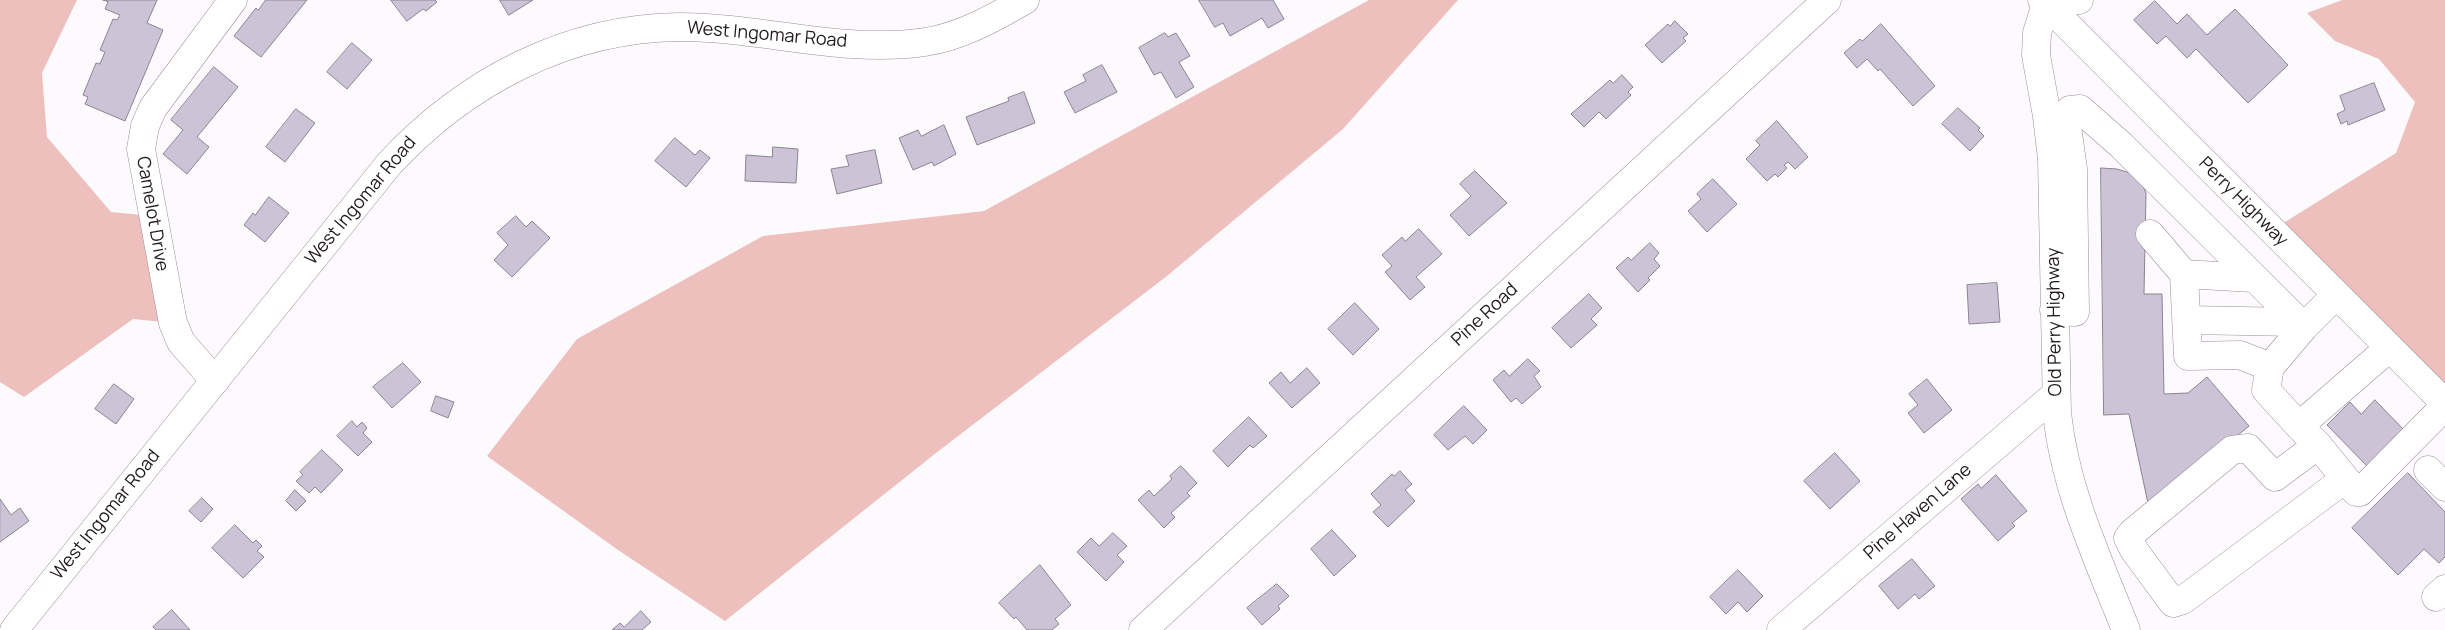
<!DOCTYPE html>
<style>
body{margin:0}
canvas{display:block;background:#fdfafd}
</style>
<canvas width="2445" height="630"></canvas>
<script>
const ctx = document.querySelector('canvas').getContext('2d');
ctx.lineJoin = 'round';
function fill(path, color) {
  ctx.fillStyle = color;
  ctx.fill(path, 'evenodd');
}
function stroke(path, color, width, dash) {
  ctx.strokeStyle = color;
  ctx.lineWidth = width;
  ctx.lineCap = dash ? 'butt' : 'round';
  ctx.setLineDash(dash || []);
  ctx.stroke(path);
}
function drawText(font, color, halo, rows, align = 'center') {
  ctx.font = font + ' Manrope,sans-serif';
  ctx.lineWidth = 4;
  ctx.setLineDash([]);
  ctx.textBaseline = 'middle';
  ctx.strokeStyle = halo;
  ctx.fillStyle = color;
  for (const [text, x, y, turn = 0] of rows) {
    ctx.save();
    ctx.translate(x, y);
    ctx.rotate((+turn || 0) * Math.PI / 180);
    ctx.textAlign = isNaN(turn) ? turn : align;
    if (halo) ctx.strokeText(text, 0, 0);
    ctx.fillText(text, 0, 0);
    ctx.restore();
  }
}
fill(new Path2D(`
 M0,0H77L42,73L47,137L111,212L152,216L173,323L133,319L24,397L0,382Z
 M1369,0H1458L1343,129L1167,276L936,453L725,621L618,550L487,456L577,339L763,236L984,211Z
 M2342,0H2445V403L2272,230L2396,153L2415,102L2379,59L2335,41L2307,13Z`), '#eec0bd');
const building = new Path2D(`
 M103,0H157L147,23L163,30L125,121L85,104L88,97L83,95L96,63L100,64L105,52L100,50L113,19L117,20L120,15L105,9L108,2Z
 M266,0H307L261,57L234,36L256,8L258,10Z
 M391,0H435L437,2L426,11L423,9L407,21Z
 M500,0H533L509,15Z
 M1199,0H1273L1284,19L1268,28L1262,18L1230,36L1223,23L1215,27Z
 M2155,1L2177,24L2187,14L2207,35L2235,9L2288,65L2248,103L2196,49L2187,58L2166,36L2157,44L2134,20Z
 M1675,21L1688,34L1683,38L1686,41L1662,63L1645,45L1668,24L1670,26Z
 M1881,24L1935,86L1913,106L1880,69L1878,71L1867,59L1857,68L1844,53L1860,39L1862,41Z
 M1165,33L1168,37L1176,33L1190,56L1179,62L1194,87L1176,98L1161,72L1154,75L1139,48Z
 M352,43L372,60L347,89L327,72Z
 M1102,65L1117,92L1075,113L1064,92L1086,81L1083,75Z
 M214,67L238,87L197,137L209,147L187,174L163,154L183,130L171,120Z
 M1622,75L1633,87L1628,92L1631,95L1606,119L1599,112L1584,127L1571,114L1610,80L1613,83Z
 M2374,83L2385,110L2348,125L2347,121L2341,124L2337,114L2345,110L2340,96Z
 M1024,92L1035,123L977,145L966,117L1009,101L1008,98Z
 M1958,108L1980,128L1978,130L1984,136L1970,151L1942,124Z
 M296,109L315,123L285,162L266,147Z
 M1777,121L1808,157L1795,169L1788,162L1784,165L1787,168L1778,177L1775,174L1767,181L1746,159L1760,145L1756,141Z
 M944,125L956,154L934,166L932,162L913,170L899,138L918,130L921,136Z
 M675,138L695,155L700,150L710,158L686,187L655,161Z
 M773,147L798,149L796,183L745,181L746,155L772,157Z
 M875,150L882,183L837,194L831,169L849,166L846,156Z
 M2101,168L2117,169L2130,173L2143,186L2146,193L2144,294H2162L2164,394L2188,393L2207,377L2249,426L2149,508L2129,414L2104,415Z
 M1475,171L1507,203L1469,236L1450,215L1471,196L1460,184Z
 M1713,179L1737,204L1707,232L1688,211L1701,199L1697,194Z
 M269,197L289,213L265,242L244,225L253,213L255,215Z
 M516,216L526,227L532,221L550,238L512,277L494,260L508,245L497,233Z
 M1419,229L1442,254L1416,277L1425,287L1410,300L1385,272L1392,266L1382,255L1402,237L1405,241Z
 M1650,243L1659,253L1654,259L1660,266L1648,278L1650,280L1638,292L1616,268L1628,257L1631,260Z
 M1997,283L2000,322L1969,324L1967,285Z
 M1589,294L1602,308L1591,319L1597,325L1571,348L1552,328Z
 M1355,303L1379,329L1353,355L1328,329Z
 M1528,359L1540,371L1534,376L1541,387L1522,404L1516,398L1511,402L1493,380L1504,370L1509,376Z
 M403,363L421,382L392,408L373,387Z
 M1307,368L1320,383L1292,408L1269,383L1281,372L1290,383Z
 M1927,379L1952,410L1924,433L1908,413L1918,405L1909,394Z
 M114,384L134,399L116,424L95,409Z
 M436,396L454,402L448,418L431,411Z
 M2375,400L2404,430L2367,466L2327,425L2350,402L2361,414Z
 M1464,406L1487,430L1473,444L1465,436L1448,450L1434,435Z
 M1249,417L1267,436L1253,448L1250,445L1228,467L1213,451Z
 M352,421L357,427L362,422L367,428L363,433L372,442L358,456L337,436Z
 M322,450L343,470L321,493L315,487L309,493L296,481L303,475L300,472Z
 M1835,453L1860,481L1830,509L1804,481Z
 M1181,466L1197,483L1187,493L1190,496L1171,513L1175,517L1164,528L1138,500L1149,490L1154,496L1172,479L1170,476Z
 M1400,471L1412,484L1405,490L1415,501L1388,527L1373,512L1381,505L1371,494L1392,474L1394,476Z
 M2408,473L2445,512V557L2439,563L2424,549L2398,575L2352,528Z
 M1996,475L2027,511L2012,523L2015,526L1998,541L1961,499L1978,484L1981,488Z
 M295,490L306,501L296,511L286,501Z
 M202,498L213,509L201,522L189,511Z
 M0,499L11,515L20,508L29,521L0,542Z
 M235,525L253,543L256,540L262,546L257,551L264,557L243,578L212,548Z
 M1332,530L1356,556L1334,576L1311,549Z
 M1113,533L1127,546L1117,555L1124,562L1106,581L1077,552L1091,538L1099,546Z
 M1912,559L1935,586L1919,599L1915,594L1898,609L1879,586Z
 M1040,565L1071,605L1055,619L1059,624L1052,630H1027L1016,617L1014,619L999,603Z
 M1738,570L1763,596L1747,612L1738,602L1726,614L1710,597Z
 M1277,584L1289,596L1278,606L1280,609L1262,625L1247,608Z
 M172,610L190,630H156L153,627Z
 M641,611L651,622L642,630H612L620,623L624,627Z`);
fill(building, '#ccc4d6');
stroke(building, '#8b8394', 1);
const minor = new Path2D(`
 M2079,0L2046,4L2037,33L2036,55L2047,116L2052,159L2057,413C2065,490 2098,559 2126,630
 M2150,234L2184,274L2188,356L2240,355L2270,367
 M2184,274L2253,278
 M2054,310L2075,312L2073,169L2066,119L2070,110L2080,109L2121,145L2304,327
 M2187,320L2296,322
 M2389,348L2299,426L2318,445L2356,492H2360L2445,406
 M215,381L181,342L173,323L141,149L145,126L153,108L233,0
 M2299,426L2266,390L2270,367L2304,327L2336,295
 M2318,445L2275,477L2248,448L2232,450L2132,533L2128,538L2134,550L2173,603L2183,600L2345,479
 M2428,470L2445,487
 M2436,597L2445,589
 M1143,630L1827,0
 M1781,630L2055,395`);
const major = new Path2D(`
 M2042,0L2445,403
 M14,630L389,164C465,82 567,28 680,27C762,27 843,54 925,42C960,37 994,18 1025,0`);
stroke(minor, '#9c8c99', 29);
stroke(major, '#9c8c99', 29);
stroke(minor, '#fff', 28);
stroke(major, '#fff', 28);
drawText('18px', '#211b20', '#fff', [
 ["West Ingomar Road",767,35,5],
 ["West Ingomar Road",361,201,-50],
 ["Perry Highway",2243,202,45],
 ["Camelot Drive",152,214,80],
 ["Pine Road",1485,315,-43],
 ["Old Perry Highway",2055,322,-91],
 ["Pine Haven Lane",1918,512,-41],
 ["West Ingomar Road",106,515,-51]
]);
</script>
